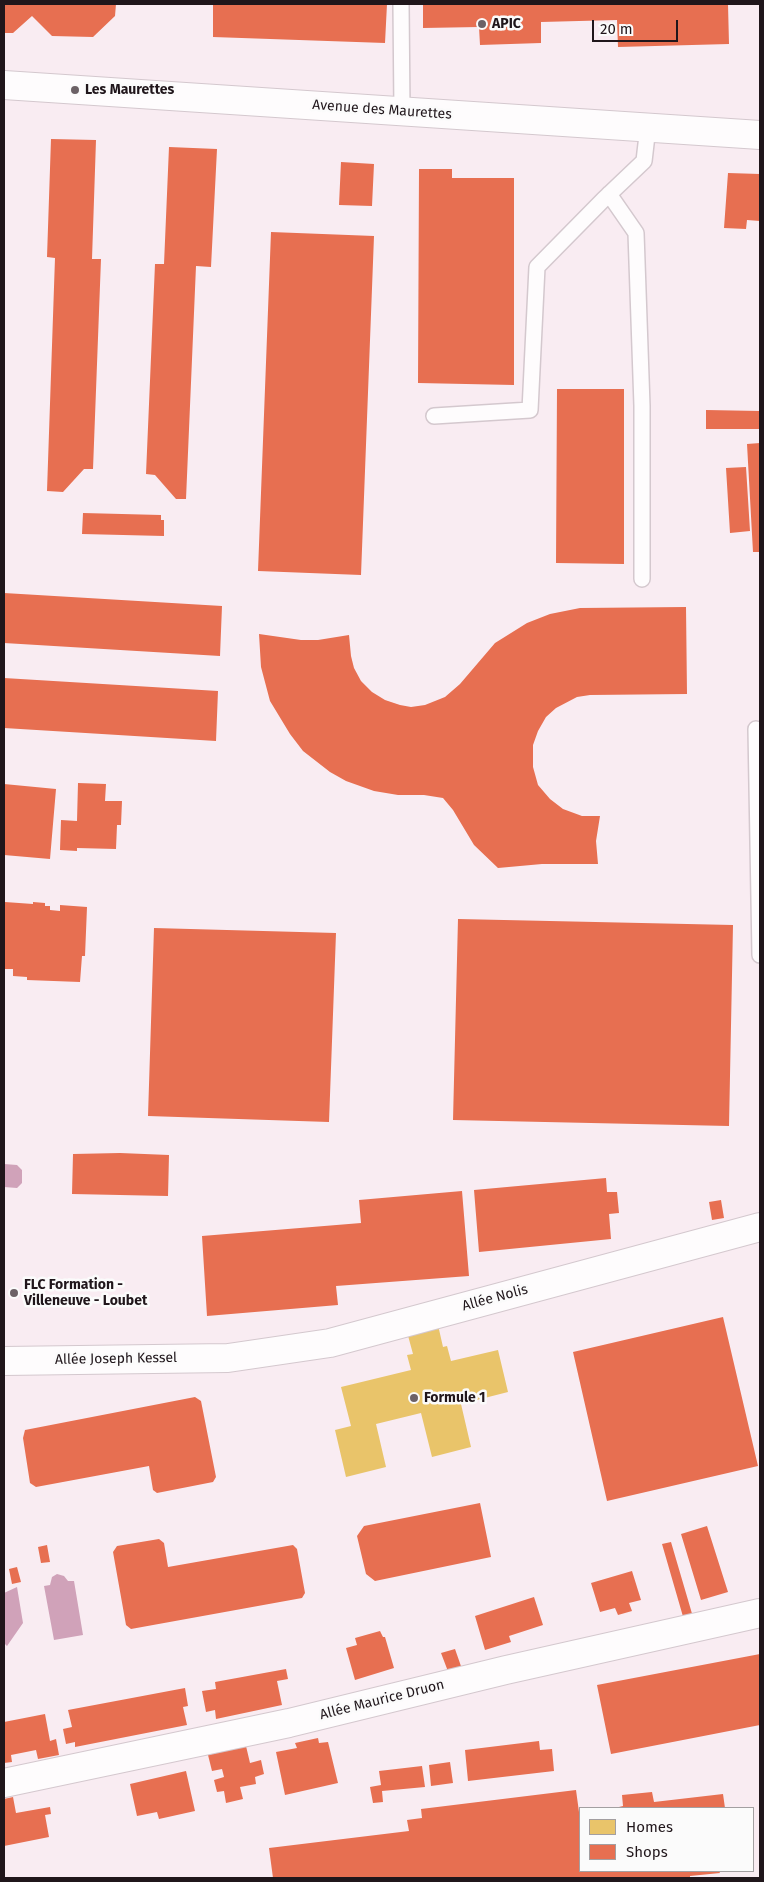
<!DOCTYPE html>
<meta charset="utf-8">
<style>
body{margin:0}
#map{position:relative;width:764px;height:1882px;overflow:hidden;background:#f9ecf2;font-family:"Fira Sans",sans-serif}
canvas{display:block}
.frame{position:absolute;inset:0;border:5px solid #20161b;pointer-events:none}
.legend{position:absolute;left:579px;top:1807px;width:175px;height:65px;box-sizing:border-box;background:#fbfbfb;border:1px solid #a39fa1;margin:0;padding:6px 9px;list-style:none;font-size:15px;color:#20161b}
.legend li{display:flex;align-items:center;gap:10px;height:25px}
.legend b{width:25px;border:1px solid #a39fa1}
.scale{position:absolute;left:592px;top:20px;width:86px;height:22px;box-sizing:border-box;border:2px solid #20161b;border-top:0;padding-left:6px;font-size:15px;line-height:18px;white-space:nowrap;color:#20161b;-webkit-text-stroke:4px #fbfbfb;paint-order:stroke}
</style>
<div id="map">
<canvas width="764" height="1882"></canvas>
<div class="frame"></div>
<ul class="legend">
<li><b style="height:14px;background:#e9c46a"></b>Homes</li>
<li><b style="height:14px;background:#e76f51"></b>Shops</li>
</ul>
<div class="scale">20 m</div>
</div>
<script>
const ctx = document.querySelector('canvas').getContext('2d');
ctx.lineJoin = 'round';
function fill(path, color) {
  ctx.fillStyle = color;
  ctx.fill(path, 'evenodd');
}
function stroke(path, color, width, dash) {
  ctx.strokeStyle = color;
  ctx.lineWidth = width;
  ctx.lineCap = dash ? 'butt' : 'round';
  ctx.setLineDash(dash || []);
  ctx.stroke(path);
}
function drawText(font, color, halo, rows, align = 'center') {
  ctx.font = font + ' "Fira Sans",sans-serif';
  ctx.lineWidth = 5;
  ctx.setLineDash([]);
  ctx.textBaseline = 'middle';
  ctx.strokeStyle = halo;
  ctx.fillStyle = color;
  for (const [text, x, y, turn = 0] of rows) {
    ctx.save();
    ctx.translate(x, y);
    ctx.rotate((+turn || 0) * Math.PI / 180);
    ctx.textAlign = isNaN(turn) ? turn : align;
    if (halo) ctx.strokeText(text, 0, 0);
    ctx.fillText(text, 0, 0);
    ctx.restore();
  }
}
fill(new Path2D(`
 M4,1164L17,1165L22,1170V1183L17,1188L4,1187Z
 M57,1574L64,1576L68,1581H74L83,1635L54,1640L44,1586L50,1585L52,1577Z
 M17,1587L23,1623L7,1646L4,1643V1593Z`), '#d0a2b9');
fill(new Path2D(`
 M438,1325L443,1347L447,1346L451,1361L498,1350L508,1392L461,1404L471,1447L432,1457L421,1413L376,1424L386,1467L346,1477L335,1430L351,1426L341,1387L411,1370L407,1355L413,1354L407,1332Z`), '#e9c46a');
fill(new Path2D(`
 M4,4H116L115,16L93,37L52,36L32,16L13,33H4Z
 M213,4H387L385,43L213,37Z
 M423,4H728L729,44L618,47L617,20L541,22V43L480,45L479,27L423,28Z
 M51,139L96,140L92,259H101L93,469H84L63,492L47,491L55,258L47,257Z
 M169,147L217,149L211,267L196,266L186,499H176L155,475L146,474L155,264H164Z
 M341,162L374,164L372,206L339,205Z
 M419,169H452V178H514V385L418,383Z
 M728,173L760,174V221L747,220L746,229L724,228Z
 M271,232L374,236L361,575L258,571Z
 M557,389H624V564L556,563Z
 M706,410L760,411V429H706Z
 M760,443V552H753L747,444Z
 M746,467L750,531L730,533L726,468Z
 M83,513L161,515V520H164V536L82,534Z
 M4,593L222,606L220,656L4,643Z
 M686,607L687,694L590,695L577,697L556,708L546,717L538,731L533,745V767L538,785L550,799L563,809L582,816H600L596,841L598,864H542L498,868L474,845L453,810L443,798L424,795H398L374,791L346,781L330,772L303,751L290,734L270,701L261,667L259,634L301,640H318L349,635L351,656L354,668L361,681L372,692L385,700L400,705L411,707L425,705L445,697L460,684L495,643L527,623L550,614L580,608Z
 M4,678L218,691L216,741L4,728Z
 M78,783L106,784L105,801H122L121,825H117L116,849L77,848V851L60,850L61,820L77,821Z
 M4,784L56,789L50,859L4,855Z
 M5,902L33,904V902L45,903V906H50V910L60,911V905L87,907L85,956H82L80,982L27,980V977L13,976V969H4V906Z
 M458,919L733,925L729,1126L453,1120Z
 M154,928L336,933L329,1122L148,1116Z
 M120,1153L169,1155L168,1196L72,1194L73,1154Z
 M606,1178L607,1192H617L619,1213L609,1214L611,1239L479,1252L474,1190Z
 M462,1191L469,1276L336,1286L338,1305L207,1316L202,1236L361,1223L359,1200Z
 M721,1200L724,1218L712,1220L709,1202Z
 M723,1317L758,1466L607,1501L573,1352Z
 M195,1397L201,1401L216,1477L213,1482L157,1493L153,1490L149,1466L36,1487L30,1483L23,1438L25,1430Z
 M480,1503L491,1557L375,1581L366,1574L357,1536L364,1526Z
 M707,1526L728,1592L701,1600L681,1534Z
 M159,1539L164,1543L168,1567L293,1545L297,1549L305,1593L302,1598L131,1629L126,1625L113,1552L117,1546Z
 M671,1542L693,1617L684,1620L662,1544Z
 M47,1545L50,1562L41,1563L38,1547Z
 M17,1567L21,1582L12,1584L9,1569Z
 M632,1571L641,1600L629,1603L632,1611L618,1615L615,1608L600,1612L591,1583Z
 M534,1597L543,1625L509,1636L511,1642L485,1650L475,1616Z
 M380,1631L383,1637H385L394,1668L355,1680L346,1648L357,1645L355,1638Z
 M455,1649L462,1669L449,1674L441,1653Z
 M760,1654V1725L611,1754L597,1685Z
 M286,1669L288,1679L277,1681L282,1705L216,1719L215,1710L206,1712L202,1691L216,1689L215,1682Z
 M185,1688L188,1706L183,1707L187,1725L75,1747V1742L66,1744L63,1729L72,1727L68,1710Z
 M45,1714L50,1741L56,1739L59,1755L38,1759L36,1750L11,1755L12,1762L4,1763V1722Z
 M318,1738L319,1743L328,1742L338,1783L285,1795L276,1752L297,1748L295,1743Z
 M539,1741L540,1750L552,1749L554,1771L468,1781L465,1750Z
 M246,1746L250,1763L261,1760L264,1774L255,1777L256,1784L240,1787L243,1799L226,1803L224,1791L217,1792L214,1780L224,1777L222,1769L212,1771L208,1755Z
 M450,1762L453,1783L431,1786L429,1765Z
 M422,1766L425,1787L382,1791L383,1802L373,1803L370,1787L381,1785L379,1771Z
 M186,1771L195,1811L159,1819L157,1812L137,1816L130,1784Z
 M576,1790L579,1812L580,1811V1871H719L720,1873L690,1876V1878H273L269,1848L409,1831L407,1820L422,1818L421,1809Z
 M652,1792L654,1802L723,1794L725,1808H615L623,1806L622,1795Z
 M13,1797L16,1813L50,1807L51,1814L45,1815L49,1837L4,1846V1799Z`), '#e76f51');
const service = new Path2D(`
 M401,4L402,111
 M609,194L636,233L642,406V579
 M434,416L530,410L537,267L603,200L644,161L648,127
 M756,729L760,955`);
const minor = new Path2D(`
 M4,85L760,135
 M4,1361L228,1358L330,1343L760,1227
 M4,1783L289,1723L506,1670L760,1613`);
stroke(service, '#d4c8ce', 18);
stroke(minor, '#d4c8ce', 30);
stroke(service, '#fefcfd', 15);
stroke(minor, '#fefcfd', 28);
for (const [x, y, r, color] of [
 [482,24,5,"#6c6166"],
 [75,90,5,"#6c6166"],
 [14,1293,5,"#6c6166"],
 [414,1398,5,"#6c6166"]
]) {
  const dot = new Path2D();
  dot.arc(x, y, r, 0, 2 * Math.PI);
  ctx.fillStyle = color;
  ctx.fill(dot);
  stroke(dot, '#fbfbfb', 2);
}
drawText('bold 14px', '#20161b', '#fbfbfb', [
 ["APIC",492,24],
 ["Les Maurettes",85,90],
 ["FLC Formation -",24,1285],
 ["Villeneuve - Loubet",24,1301],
 ["Formule 1",424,1398]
], 'left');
drawText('14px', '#20161b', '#fbfbfb', [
 ["Avenue des Maurettes",382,110,4],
 ["Allée Nolis",495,1298,-15],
 ["Allée Joseph Kessel",116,1359,-1],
 ["Allée Maurice Druon",382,1700,-14]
]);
</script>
